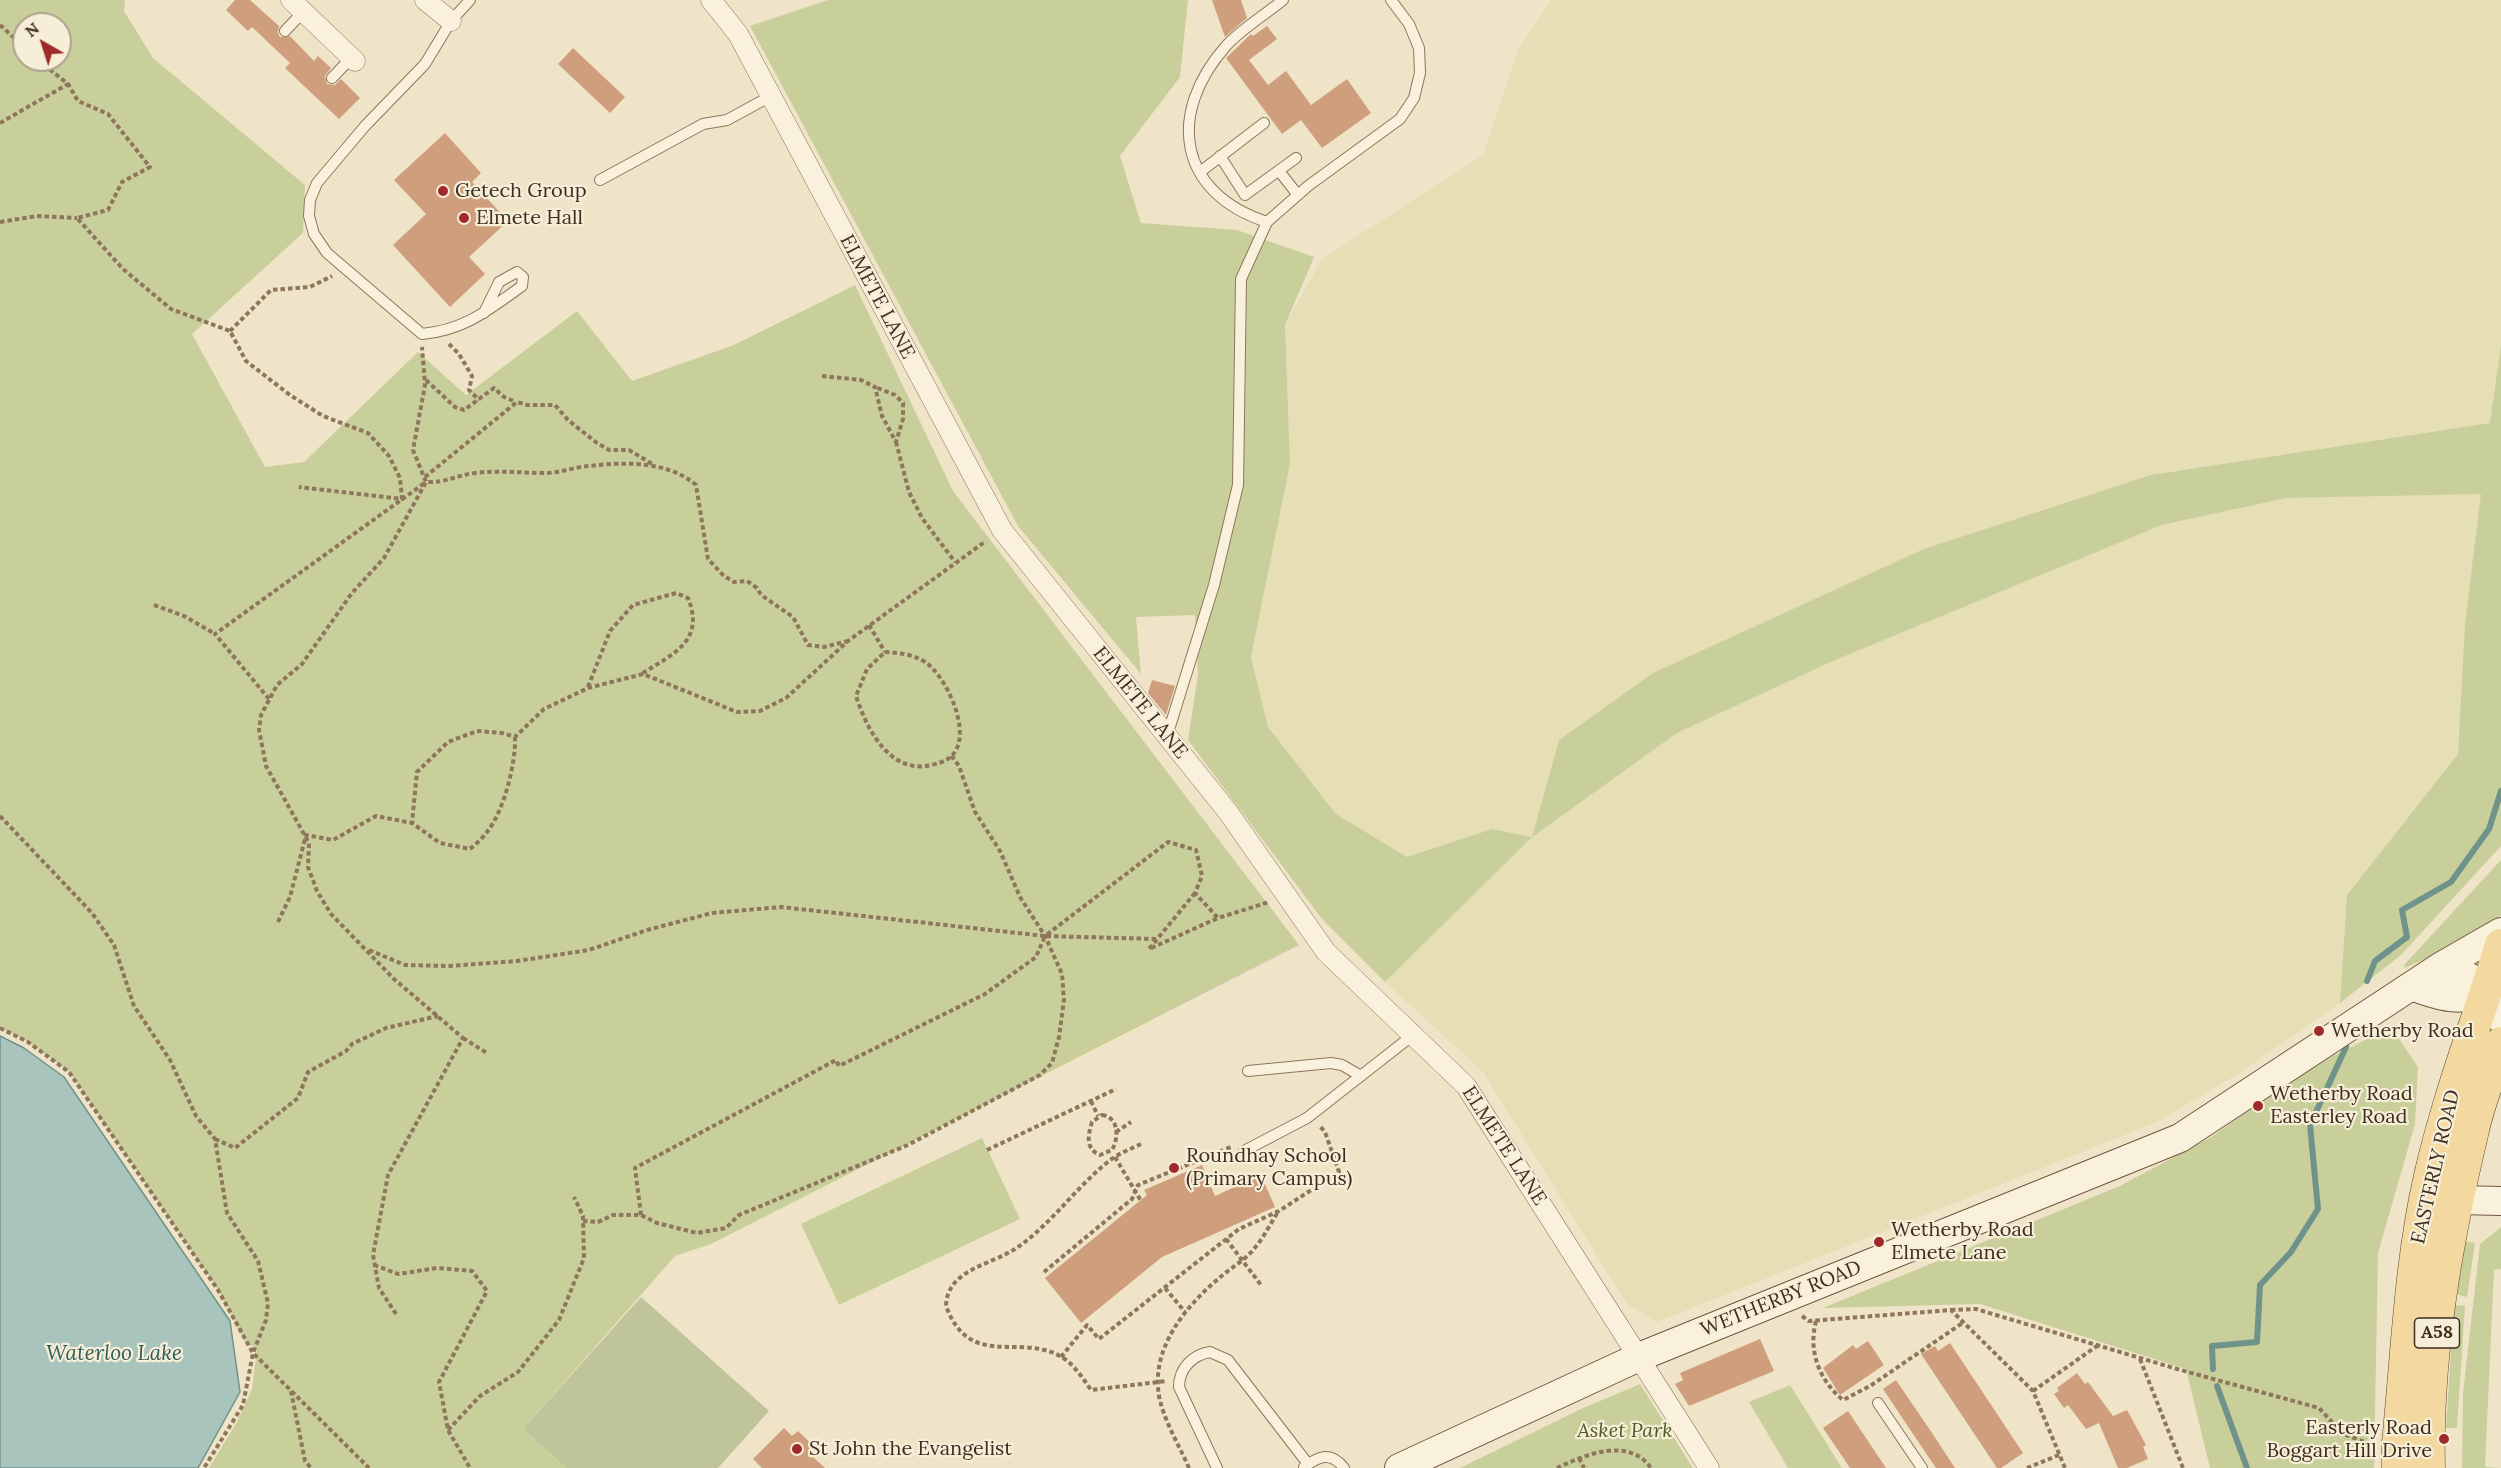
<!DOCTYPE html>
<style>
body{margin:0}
#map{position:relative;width:2501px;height:1468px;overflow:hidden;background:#f0e4c8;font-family:Lora,serif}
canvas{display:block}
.north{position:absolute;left:12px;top:12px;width:60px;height:60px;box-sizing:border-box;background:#f7eed8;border:2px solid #ada18e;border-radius:50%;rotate:321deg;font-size:16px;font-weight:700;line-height:24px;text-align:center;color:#3d2e20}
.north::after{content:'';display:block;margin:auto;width:21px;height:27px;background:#9e2a2b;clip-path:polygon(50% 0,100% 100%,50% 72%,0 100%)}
</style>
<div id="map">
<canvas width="2501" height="1468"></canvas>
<div class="north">N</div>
</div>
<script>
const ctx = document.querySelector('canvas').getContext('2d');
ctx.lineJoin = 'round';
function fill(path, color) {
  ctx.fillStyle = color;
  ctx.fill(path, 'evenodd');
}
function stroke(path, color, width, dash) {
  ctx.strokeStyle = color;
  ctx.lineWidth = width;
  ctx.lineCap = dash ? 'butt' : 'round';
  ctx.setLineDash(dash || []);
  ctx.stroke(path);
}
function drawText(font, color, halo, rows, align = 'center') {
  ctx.font = font + ' Lora,serif';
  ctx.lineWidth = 4.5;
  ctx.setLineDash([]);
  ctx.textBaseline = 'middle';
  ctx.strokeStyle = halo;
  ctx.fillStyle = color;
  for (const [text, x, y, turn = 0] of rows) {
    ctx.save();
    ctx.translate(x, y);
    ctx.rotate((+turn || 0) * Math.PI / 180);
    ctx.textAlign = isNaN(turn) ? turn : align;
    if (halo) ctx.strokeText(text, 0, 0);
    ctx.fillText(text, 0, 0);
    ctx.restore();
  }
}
fill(new Path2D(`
 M1551,0H2501V345L2491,423L2151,475L1653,673L1559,741L1533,836L1677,733L1833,661L2162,525L2286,498L2482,493L2465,623L2458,754L2347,895L2340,1003L2238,1074L2157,1122L1657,1322L1627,1304L1483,1072L1385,982L1532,837L1492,829L1407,857L1336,814L1268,727L1251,657L1290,464L1285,325L1322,259L1483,155L1518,50Z`), '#e6deb5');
fill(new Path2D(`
 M0,0H125L124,11L153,58L305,185L303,233L192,334L265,467L304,462L418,352L466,395L577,311L632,381L734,345L855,285L953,491L1299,945L711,1244L675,1256L523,1429L566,1468H209L237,1422L252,1389L257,1348L245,1342L218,1290L69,1072L28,1042L0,1028ZM24,24H60V60H24Z
 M828,0H1188L1180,77L1120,156L1141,223L1237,230L1314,257L1285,325L1290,464L1251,657L1268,727L1336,814L1407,857L1492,829L1532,837L1559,740L1653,673L1924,549L2151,475L2490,423L2501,345V846L2401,955L2340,1003L2347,895L2458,754L2465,623L2481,494L2286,498L2162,525L1833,661L1677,733L1532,837L1385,982L1322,919L1188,740L1198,674L1195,615L1136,617L1141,674L1018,526L750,26Z
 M2501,860V915L2498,919L2461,943L2405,968L2404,965Z
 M2391,1027L2418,1067L2415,1124L2378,1253L2374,1468H2210L2186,1369L1980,1304L1823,1308L2120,1186L2213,1136L2301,1072Z
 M982,1138L1020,1219L839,1305L801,1224Z
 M2501,1227V1269L2494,1270L2485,1467L2501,1468H2462L2463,1393L2480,1244Z
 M2464,1241L2475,1243L2467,1297L2456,1294Z
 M2454,1305L2465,1306L2457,1428H2446Z
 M1640,1384L1693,1468H1460L1581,1409Z
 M1790,1385L1842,1468H1788L1749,1402Z`), '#c9cf9b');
fill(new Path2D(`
 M641,1297L769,1411L718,1468H566L523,1429Z`), '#bfc49a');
const water = new Path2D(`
 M0,1036L24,1048L64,1077L230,1321L240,1392L198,1468H0Z`);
fill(water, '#a9c4bc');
stroke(water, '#6f938a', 1.5);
stroke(new Path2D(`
 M2367,981L2375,961L2407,937L2402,910L2451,882L2489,829L2501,791
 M2213,1369L2212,1346L2257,1342L2260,1285L2291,1252L2318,1209L2310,1125L2346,1047
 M2217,1386L2247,1468`), '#6f938a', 6);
fill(new Path2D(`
 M235,0H250L279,26L278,33L280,37L290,36L314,61L318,56L331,68L325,76L327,84L335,85L341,79L360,98L339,119L285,68L290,63L252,27L248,31L226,10Z
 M1212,0H1241L1247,18L1225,37Z
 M1267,26L1277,39L1249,60L1268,85L1286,71L1311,105L1347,79L1371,113L1322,148L1301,120L1282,134L1226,58L1251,34L1253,36Z
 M573,48L625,97L610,113L558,64Z
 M445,133L481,173L472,182L508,221L469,257L485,274L450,307L393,245L426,214L394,180Z
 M1152,680L1175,686L1166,715L1148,693Z
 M1202,1165L1215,1196L1261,1175L1275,1207L1162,1257L1081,1323L1045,1278L1147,1195L1144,1190Z
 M1760,1339L1774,1371L1689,1406L1675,1384L1683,1380L1680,1373Z
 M1868,1341L1884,1365L1840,1395L1823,1368L1853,1345L1856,1349Z
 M1950,1343L2023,1453L2001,1468H1997L1921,1354L1935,1346L1938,1351Z
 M2077,1373L2085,1384L2088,1382L2113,1416L2127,1410L2146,1445L2143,1447L2148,1459L2127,1468H2118L2099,1423L2086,1429L2068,1405L2064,1408L2054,1394L2059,1391L2057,1388Z
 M1896,1380L1932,1433L1955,1468H1936L1913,1434L1883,1389Z
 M1848,1411L1886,1468H1850L1823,1428Z
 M784,1428L792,1436L798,1431L816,1448L810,1454L825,1468H762L753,1459Z`), '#cf9f7d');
const lane = new Path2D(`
 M470,0L451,21L425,64L365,126L317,183L310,200L309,216L314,234L327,253L422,334C465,330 488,310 522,286L523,277L517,272L499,282L484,313
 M1283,0C1265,15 1241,29 1226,46C1166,114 1178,193 1267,222L1308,186L1400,119L1414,98L1420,73L1419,48L1409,24L1391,0
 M285,31L303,12
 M332,78L351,58
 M1220,156L1245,195L1296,158
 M1279,171L1298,195
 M1200,172L1264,123
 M600,180L703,124L727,120L771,96
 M1167,736L1214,585L1238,485L1241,279L1267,222
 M1248,1071L1331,1063L1342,1065L1361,1076
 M1244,1151L1307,1118L1413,1035
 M1878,1403L1922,1468
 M1304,1467C1319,1456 1331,1451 1344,1468
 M1217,1468L1179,1387C1179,1369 1192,1355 1210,1352L1228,1360L1308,1464`);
const street = new Path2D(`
 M291,0L355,61
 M425,0L451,21
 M711,0L738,34L1002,530L1228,812L1326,952L1466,1086L1709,1468`);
const secondary = new Path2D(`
 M2440,967C2480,978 2483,983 2501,1019
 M2411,986C2448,999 2465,1005 2501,983
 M2436,1203L2459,1200L2501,1201
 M1399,1468L1639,1357L2180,1138L2440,967L2501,932`);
const primary = new Path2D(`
 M2398,1468V1443C2407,1354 2410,1263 2430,1176C2448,1097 2477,1022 2501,945
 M2429,1468C2426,1355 2447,1239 2473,1130C2479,1101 2492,1072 2501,1043`);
stroke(lane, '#8d765c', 12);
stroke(street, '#8d765c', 21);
stroke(secondary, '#6f573f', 30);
stroke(primary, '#5b4430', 33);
stroke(new Path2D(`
 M0,25L24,47
 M38,60L68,84L78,101L108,114L150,167L122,182L108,210L77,218L123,269L171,309L230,331L246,361L290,395L323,416L368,433L389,456L400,478L402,499L299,487
 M0,123L68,84
 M0,222L37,216L77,218
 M230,331L271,290L310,287L332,276
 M449,344L459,354L472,376L469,390L479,400
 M822,376L861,380L875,387L882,416L896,442L903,419V403L895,395L875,387
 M426,380L455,407L464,410L494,388L504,397L516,402
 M896,442L909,492L922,518L955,562
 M425,477L517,402L527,405H555L568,420L597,443L609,450H629L654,465
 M154,605L184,616L215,634
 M869,625L885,652
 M885,652C899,653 913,654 925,662C945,675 968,724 957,748C952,759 943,762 932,765C890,775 867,730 856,696L867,669Z
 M588,687L610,631L633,605L676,593L688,598C705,640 675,653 643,673
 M269,699L215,634L426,482L413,450L425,385L422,347
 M515,737C516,763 504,811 487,832C483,838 476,844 470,849L440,843L412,823L417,772L448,742L477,731L502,733L515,737L544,709L588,688L643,674L737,712L760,711L786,698L848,641L986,541
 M0,816L92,913L114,945L134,1006L170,1060L196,1116L215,1139L227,1213L258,1261L268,1303L266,1320L253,1353L243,1405L204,1468
 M1195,893L1149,949L1218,918
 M278,922L290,897L306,835L333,840L376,816L412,823
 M369,950L405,965L449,966L517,961L589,950L647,930L712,913L781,907L1045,936L1168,842L1196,850L1202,876L1195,893L1218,918L1269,902
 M0,1028L28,1042L69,1072L218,1290L253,1353L369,1468
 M463,1038L487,1053
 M1091,1101L1098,1116
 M1102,1115C1119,1117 1119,1138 1112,1150L1100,1155C1085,1149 1088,1135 1092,1122Z
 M1116,1132L1131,1122
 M215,1139L235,1148L298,1098L308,1072L346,1051L352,1044L386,1028L438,1016
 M1141,1144C1130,1149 1118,1154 1109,1161C1075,1188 1051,1225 1015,1249C990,1265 947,1270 946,1306C970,1370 1018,1333 1060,1356C1073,1363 1082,1377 1091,1390L1167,1381
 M987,1150L1116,1089
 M1115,1157L1141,1201
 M641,1215L635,1168L836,1060L839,1066L985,994L1036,957L1045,936L1158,939
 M583,1221L598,1222L613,1215H641L657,1223L697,1233L726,1228L739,1215L908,1145L1040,1075L1052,1063L1059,1037L1064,1000L1062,974L1045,936L1020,897L1000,851L975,812L959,766L951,755
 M1226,1239L1261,1285
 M374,1265L398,1274L437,1268L472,1271L487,1291L439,1382L448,1430L470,1468
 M1044,1272L1132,1199L1138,1185L1231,1147
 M1165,1288L1185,1312
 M1951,1310L1976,1309L2177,1369L2319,1408L2343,1434L2373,1445
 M396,1314L379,1288L373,1255L388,1175L463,1038L394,979L331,914L317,891L308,867L309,843L266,766L259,730L261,715L277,685L302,664L352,593L384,558L426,482C446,483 457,475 475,473C499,470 521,473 545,473C557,473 569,469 581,467C618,462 666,459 696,485L708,559L724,576L734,582L747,581L757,588L761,595L793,617L808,645L824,647L848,641
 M1802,1316L1809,1321L1951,1310L2033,1391L2065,1468
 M1816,1321C1808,1351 1819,1380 1843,1400L1870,1386L1964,1322
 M1061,1357L1087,1325L1099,1339L1239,1229L1279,1211L1339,1172L1325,1132L1319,1125
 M2140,1359L2183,1468
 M291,1391L305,1461L311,1468
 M2033,1391L2097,1346
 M448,1430L480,1396L518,1372L559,1320L584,1258L583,1216L574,1197
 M1579,1458L1584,1468
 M1189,1468C1179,1445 1164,1421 1159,1396C1151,1349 1184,1308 1218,1279C1229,1269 1244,1261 1253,1250C1263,1239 1270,1224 1278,1212
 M1557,1468C1585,1455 1628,1436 1651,1468
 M2027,1468L2059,1455`), '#8d765c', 4, [4.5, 3]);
stroke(lane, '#faf1dc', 10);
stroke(street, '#faf1dc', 20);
stroke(secondary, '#faf1dc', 28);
stroke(primary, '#f3d9a0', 32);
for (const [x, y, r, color] of [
 [443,191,6,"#9e2a2b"],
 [464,218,6,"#9e2a2b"],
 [2319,1031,6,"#9e2a2b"],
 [2258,1106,6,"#9e2a2b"],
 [1174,1168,6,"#9e2a2b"],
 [1879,1242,6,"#9e2a2b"],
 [2444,1439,6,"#9e2a2b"],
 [797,1449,6,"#9e2a2b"]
]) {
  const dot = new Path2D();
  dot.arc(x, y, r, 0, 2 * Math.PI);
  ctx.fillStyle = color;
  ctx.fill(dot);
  stroke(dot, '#f7eed8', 2);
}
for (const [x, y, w] of [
 [2437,1333,45]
]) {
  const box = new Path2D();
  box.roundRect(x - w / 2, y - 15, w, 30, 4.5);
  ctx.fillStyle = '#f7eed8';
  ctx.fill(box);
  stroke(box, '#3d2e20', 1.5);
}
drawText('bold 18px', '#3d2e20', null, [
 ["A58",2437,1333]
]);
drawText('20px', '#3d2e20', '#f7eed8', [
 ["Getech Group",455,191],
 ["Elmete Hall",476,218],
 ["Wetherby Road",2331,1031],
 ["Wetherby Road",2270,1094],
 ["Easterley Road",2270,1117],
 ["Roundhay School",1186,1156],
 ["(Primary Campus)",1186,1179],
 ["Wetherby Road",1891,1230],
 ["Elmete Lane",1891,1253],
 ["Easterly Road",2432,1428,"right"],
 ["Boggart Hill Drive",2432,1451,"right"],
 ["St John the Evangelist",809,1449]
], 'left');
drawText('20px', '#3d2e20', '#f7eed8', [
 ["ELMETE LANE",877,297,62],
 ["ELMETE LANE",1140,703,51],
 ["ELMETE LANE",1504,1146,57],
 ["EASTERLY ROAD",2436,1167,-77],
 ["WETHERBY ROAD",1781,1299,-22]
]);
drawText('italic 20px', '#4d5a26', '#f7eed8', [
 ["Asket Park",1625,1431]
]);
drawText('italic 21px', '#2f5d5a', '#f7eed8', [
 ["Waterloo Lake",114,1354]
]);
</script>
